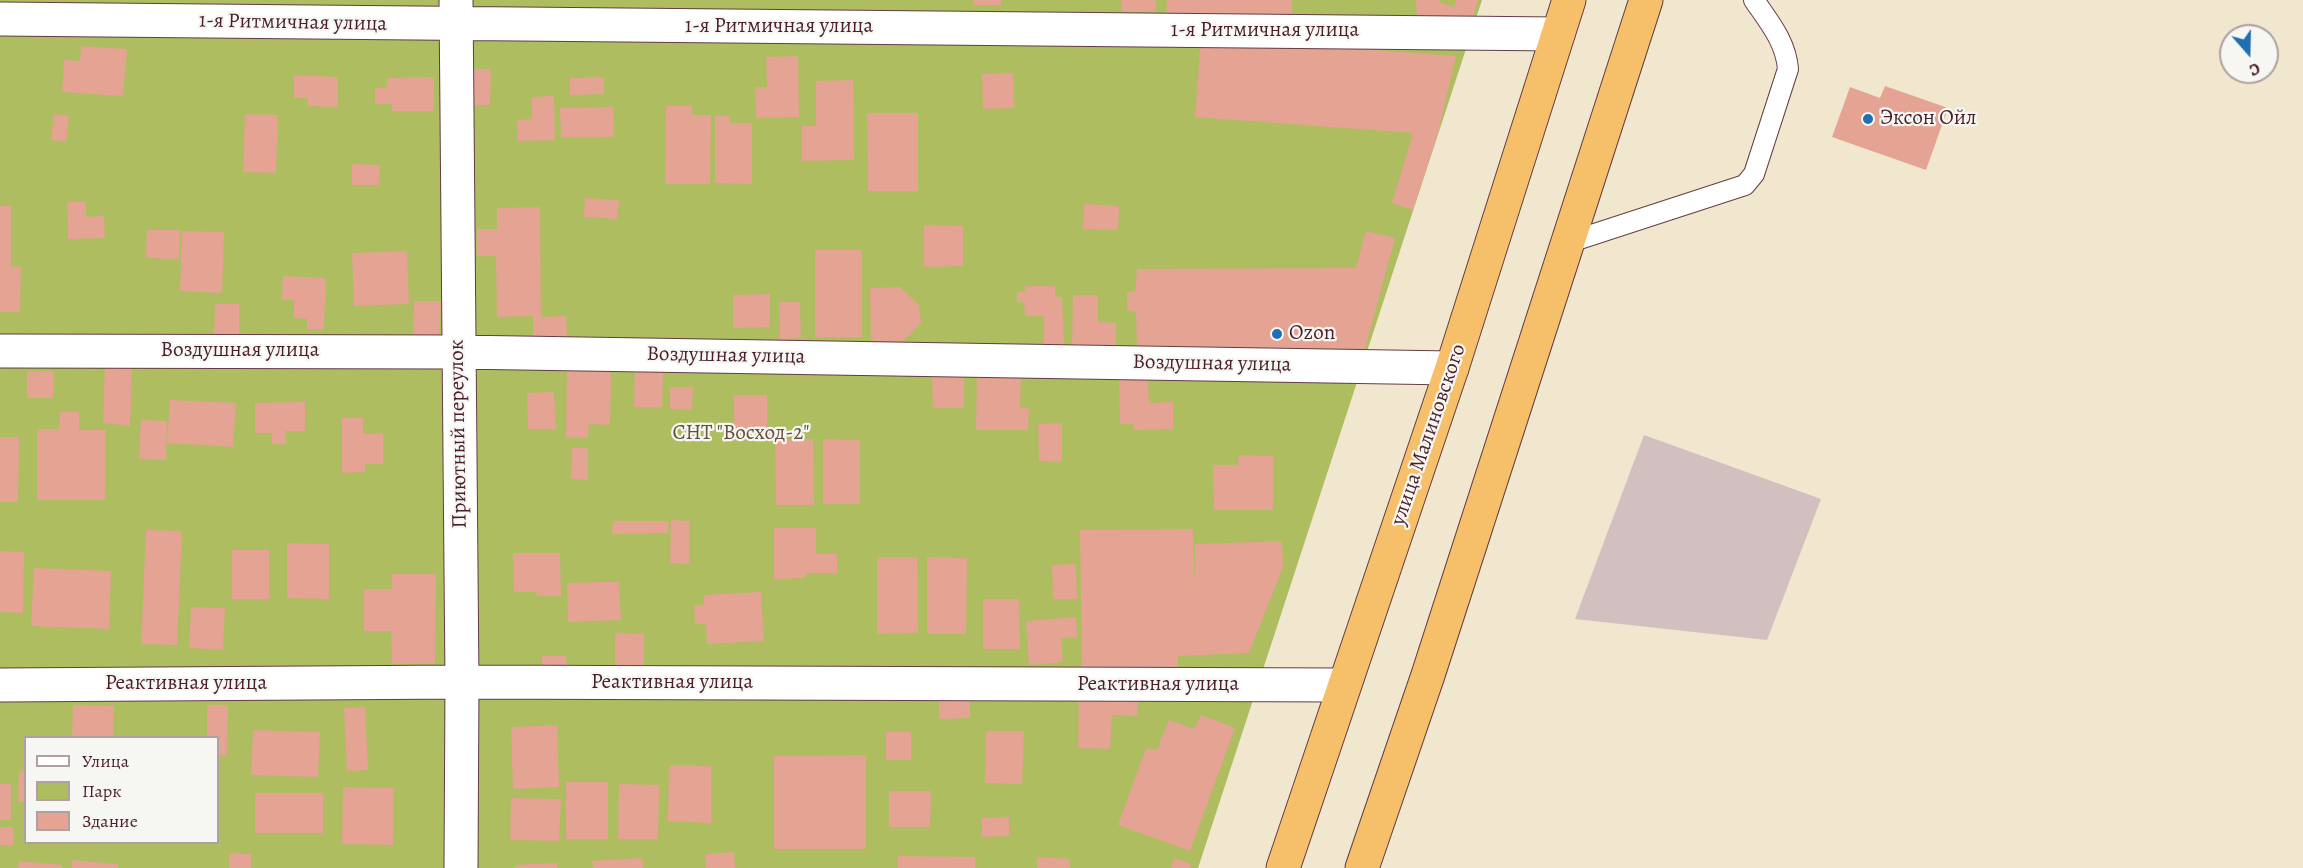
<!DOCTYPE html>
<meta charset="utf-8">
<style>
body{margin:0}
#map{position:relative;width:2303px;height:868px;overflow:hidden;background:#f1e6ce;font-family:Alegreya,serif}
canvas{display:block}
.legend{position:absolute;left:24px;top:736px;width:195px;height:108px;box-sizing:border-box;background:#f6f6f2;border:2px solid #b1a0a2;margin:0;padding:8px 10px;list-style:none;font-size:18px;color:#4a1f2b}
.legend li{display:flex;align-items:center;gap:12px;height:30px}
.legend b{width:30px;border:2px solid #b1a0a2}
.north{position:absolute;left:2219px;top:24px;width:60px;height:60px;box-sizing:border-box;background:#f6f6f2;border:2px solid #b1a0a2;border-radius:50%;rotate:160deg;font-size:16px;font-weight:700;line-height:24px;text-align:center;color:#4a1f2b}
.north::after{content:'';display:block;margin:auto;width:21px;height:27px;background:#1f6fb2;clip-path:polygon(50% 0,100% 100%,50% 72%,0 100%)}
</style>
<div id="map">
<canvas width="2303" height="868"></canvas>
<ul class="legend">
<li><b style="height:8px;background:#fff"></b>Улица</li>
<li><b style="height:16px;background:#adbd60"></b>Парк</li>
<li><b style="height:16px;background:#e5a393"></b>Здание</li>
</ul>
<div class="north">С</div>
</div>
<script>
const ctx = document.querySelector('canvas').getContext('2d');
ctx.lineJoin = 'round';
function fill(path, color) {
  ctx.fillStyle = color;
  ctx.fill(path, 'evenodd');
}
function stroke(path, color, width, dash) {
  ctx.strokeStyle = color;
  ctx.lineWidth = width;
  ctx.lineCap = dash ? 'butt' : 'round';
  ctx.setLineDash(dash || []);
  ctx.stroke(path);
}
function drawText(font, color, halo, rows, align = 'center') {
  ctx.font = font + ' Alegreya,serif';
  ctx.lineWidth = 4.5;
  ctx.setLineDash([]);
  ctx.textBaseline = 'middle';
  ctx.strokeStyle = halo;
  ctx.fillStyle = color;
  for (const [text, x, y, turn = 0] of rows) {
    ctx.save();
    ctx.translate(x, y);
    ctx.rotate((+turn || 0) * Math.PI / 180);
    ctx.textAlign = isNaN(turn) ? turn : align;
    if (halo) ctx.strokeText(text, 0, 0);
    ctx.fillText(text, 0, 0);
    ctx.restore();
  }
}
fill(new Path2D(`
 M1644,435L1821,499L1767,640L1575,619Z`), '#d2bfc0');
fill(new Path2D(`
 M0,0H1482L1198,868H0ZM26,738H218V842H26Z`), '#adbd60');
fill(new Path2D(`
 M974,0H1001V5H974Z
 M1121,0H1156V12H1122Z
 M1167,0H1292V23L1166,22Z
 M1416,0H1440L1439,2L1454,7L1456,0H1478L1471,23L1417,21Z
 M1201,37L1456,56L1438,133L1413,210L1392,203L1413,133L1195,117Z
 M81,46L127,49L123,96L62,92L64,60L80,61Z
 M798,56L799,117L756,118L755,87H767L766,57Z
 M471,69H491L490,105H470Z
 M1013,73L1014,108L983,109L982,74Z
 M294,75L338,77V107L307,106L308,98H294Z
 M434,77V111H392V104H375V88L387,87V78Z
 M604,77V94L570,95V78Z
 M853,80L854,160L802,161V126H816V81Z
 M1885,86L1948,108L1926,170L1832,137L1850,87L1880,98Z
 M554,96L555,140L518,141L517,120L532,119V97Z
 M666,106H692V115H711L710,184H665Z
 M613,107L614,137L561,138L560,108Z
 M867,113H918V191H868Z
 M54,114L69,116L66,142L51,140Z
 M245,114L278,115L276,173L243,172Z
 M715,116H730V123H752V184L715,183Z
 M352,164L380,165L379,185H352Z
 M585,198L619,200L617,219L584,217Z
 M67,202H86V217L104,216L105,238L68,239Z
 M1084,204L1119,206L1118,230L1083,229Z
 M0,206H11V267H21L20,312H0Z
 M540,207L541,317L566,316L567,337L533,338V316L497,317L496,256H477V229H497V208Z
 M924,225L963,226V266L924,267Z
 M147,230H180L179,259L146,258Z
 M182,231L224,232L222,293L180,291Z
 M1366,231L1395,238L1365,349L1137,348L1136,312L1127,310V292L1135,291L1137,269L1356,268Z
 M815,250H862V337H815Z
 M407,251L409,304L354,306L352,253Z
 M283,276L326,278L324,329H307V319L294,318V300H282Z
 M1025,286H1055V297H1062L1064,345L1044,346V316H1025L1024,302H1017V292L1025,291Z
 M900,287L919,305L921,323L903,341H871L870,288Z
 M770,294V327L733,328V295Z
 M1073,295H1098V322L1116,323V350H1072Z
 M414,301H441L439,342L413,341Z
 M779,302H800L801,338L780,339Z
 M215,304H239V337L214,336Z
 M105,365L132,366L130,426L103,423Z
 M567,370L611,371L610,425L589,424L588,437L566,438Z
 M27,371H54L53,398H27Z
 M635,371L663,372L662,407H634Z
 M932,376H964V408H933Z
 M977,376L1021,377L1020,408H1029L1028,430H976Z
 M1148,378L1149,403L1173,402V429L1134,430V424H1120L1119,379Z
 M670,387H693L692,410L670,409Z
 M554,392L556,429H528L527,393Z
 M734,395H767V433H734Z
 M170,400L236,403L233,447L167,443Z
 M305,402V431H285L286,444H272V433H255V403Z
 M60,412H79V430H106L105,500H37V429H59Z
 M342,418H363V434H383V464H365V472L342,473Z
 M141,420L167,421L166,460L139,459Z
 M1062,423V462L1039,461L1038,424Z
 M0,437H19L18,502H0Z
 M813,439L814,505H776L775,440Z
 M823,439L860,440V504H823Z
 M572,448H588V480L571,479Z
 M1239,455L1274,456L1273,510H1214L1213,465H1238Z
 M671,520L690,521L689,564L670,563Z
 M613,521H669L668,533L612,534Z
 M774,528H816V554H837V573H806V578L774,579Z
 M1193,529L1195,589V544L1282,541L1283,567L1249,653L1178,656V675L1082,670L1080,530Z
 M146,530L182,531L177,645L141,644Z
 M287,543L329,544V599L287,598Z
 M232,550H269V599H232Z
 M0,551L24,552L23,613L0,612Z
 M513,553H560L561,596H536L537,592H514Z
 M877,557H917L918,633L877,634Z
 M927,557L967,558L966,634H927Z
 M1076,564L1077,599H1053L1052,565Z
 M34,568L111,571L109,629L31,626Z
 M392,574H436L435,664H392L391,631H364V589H392Z
 M602,582H619L621,620L568,622L567,583Z
 M761,592L764,641L707,644L706,624H695L694,606L704,605V595Z
 M983,599H1019L1020,649H983Z
 M191,607L225,608L223,650L189,648Z
 M1076,617L1077,637L1061,638L1063,662L1029,665L1026,621Z
 M615,633L644,634V666H615Z
 M542,656H566L567,666L542,667Z
 M939,691H970V718L939,719Z
 M1079,696L1139,699L1137,716L1112,715L1110,749L1078,748Z
 M73,705L114,706L113,738H72Z
 M207,705H228L227,755H218V738H207Z
 M365,707L368,770L347,771L344,708Z
 M1201,715L1235,728L1190,851L1118,825L1146,748L1157,750L1169,720L1194,729Z
 M557,725L559,787L513,789L511,727Z
 M253,730L320,732L318,777L251,775Z
 M986,731H1024L1022,784L985,783Z
 M886,732H911V760H886Z
 M866,755V849H774V756Z
 M669,765L711,766V823L668,821Z
 M19,771L26,772V802H18Z
 M566,782H608V839H566Z
 M0,784H11V820H0Z
 M619,784L659,785L658,839H618Z
 M343,787L394,788L393,845L342,844Z
 M889,791H931L930,827H889Z
 M255,793H323V833H255Z
 M511,798L561,799L559,841L510,840Z
 M1009,817V836L982,837V818Z
 M0,827H13L14,845H0Z
 M734,852L735,868H706L705,854Z
 M229,853L251,854V868H229Z
 M898,856L975,857V868H898Z
 M1037,857L1070,859V868H1037Z
 M642,858L643,868H593L592,861Z
 M1174,858L1191,864L1190,868H1171Z
 M72,860L118,864V868H72Z
 M19,861L62,865V868H18Z
 M557,863V868H515V865Z`), '#e5a393');
const service = new Path2D(`
 M1567,243L1745,185L1754,174L1788,69C1786,42 1769,22 1754,0`);
const minor = new Path2D(`
 M456,0L462,682L461,868
 M0,19L1558,34
 M0,351L458,352L1452,368
 M0,685L462,682L1343,685`);
const trunk = new Path2D(`
 M1283,868L1452,368L1569,0
 M1362,868L1428,675L1646,0`);
stroke(service, '#633d43', 22);
stroke(minor, '#633d43', 35);
stroke(trunk, '#633d43', 35);
stroke(service, '#fff', 20);
stroke(minor, '#fff', 33);
stroke(trunk, '#f6c06b', 33);
for (const [x, y, r, color] of [
 [1868,119,6,"#1f6fb2"],
 [1277,334,6,"#1f6fb2"]
]) {
  const dot = new Path2D();
  dot.arc(x, y, r, 0, 2 * Math.PI);
  ctx.fillStyle = color;
  ctx.fill(dot);
  stroke(dot, '#f6f6f2', 2);
}
drawText('21px', '#4a1f2b', '#f6f6f2', [
 ["1-я Ритмичная улица",293,23,1],
 ["1-я Ритмичная улица",779,27],
 ["1-я Ритмичная улица",1265,31],
 ["Воздушная улица",240,351],
 ["Воздушная улица",726,356,1],
 ["Воздушная улица",1212,364,1],
 ["Приютный переулок",459,434,-91],
 ["улица Малиновского",1429,435,-71],
 ["Реактивная улица",672,683],
 ["Реактивная улица",186,684],
 ["Реактивная улица",1158,685]
]);
drawText('21px', '#4a1f2b', '#f6f6f2', [
 ["Эксон Ойл",1880,119],
 ["Ozon",1289,334]
], 'left');
drawText('21px', '#684e3b', '#f6f6f2', [
 ["СНТ \"Восход-2\"",741,434]
]);
</script>
